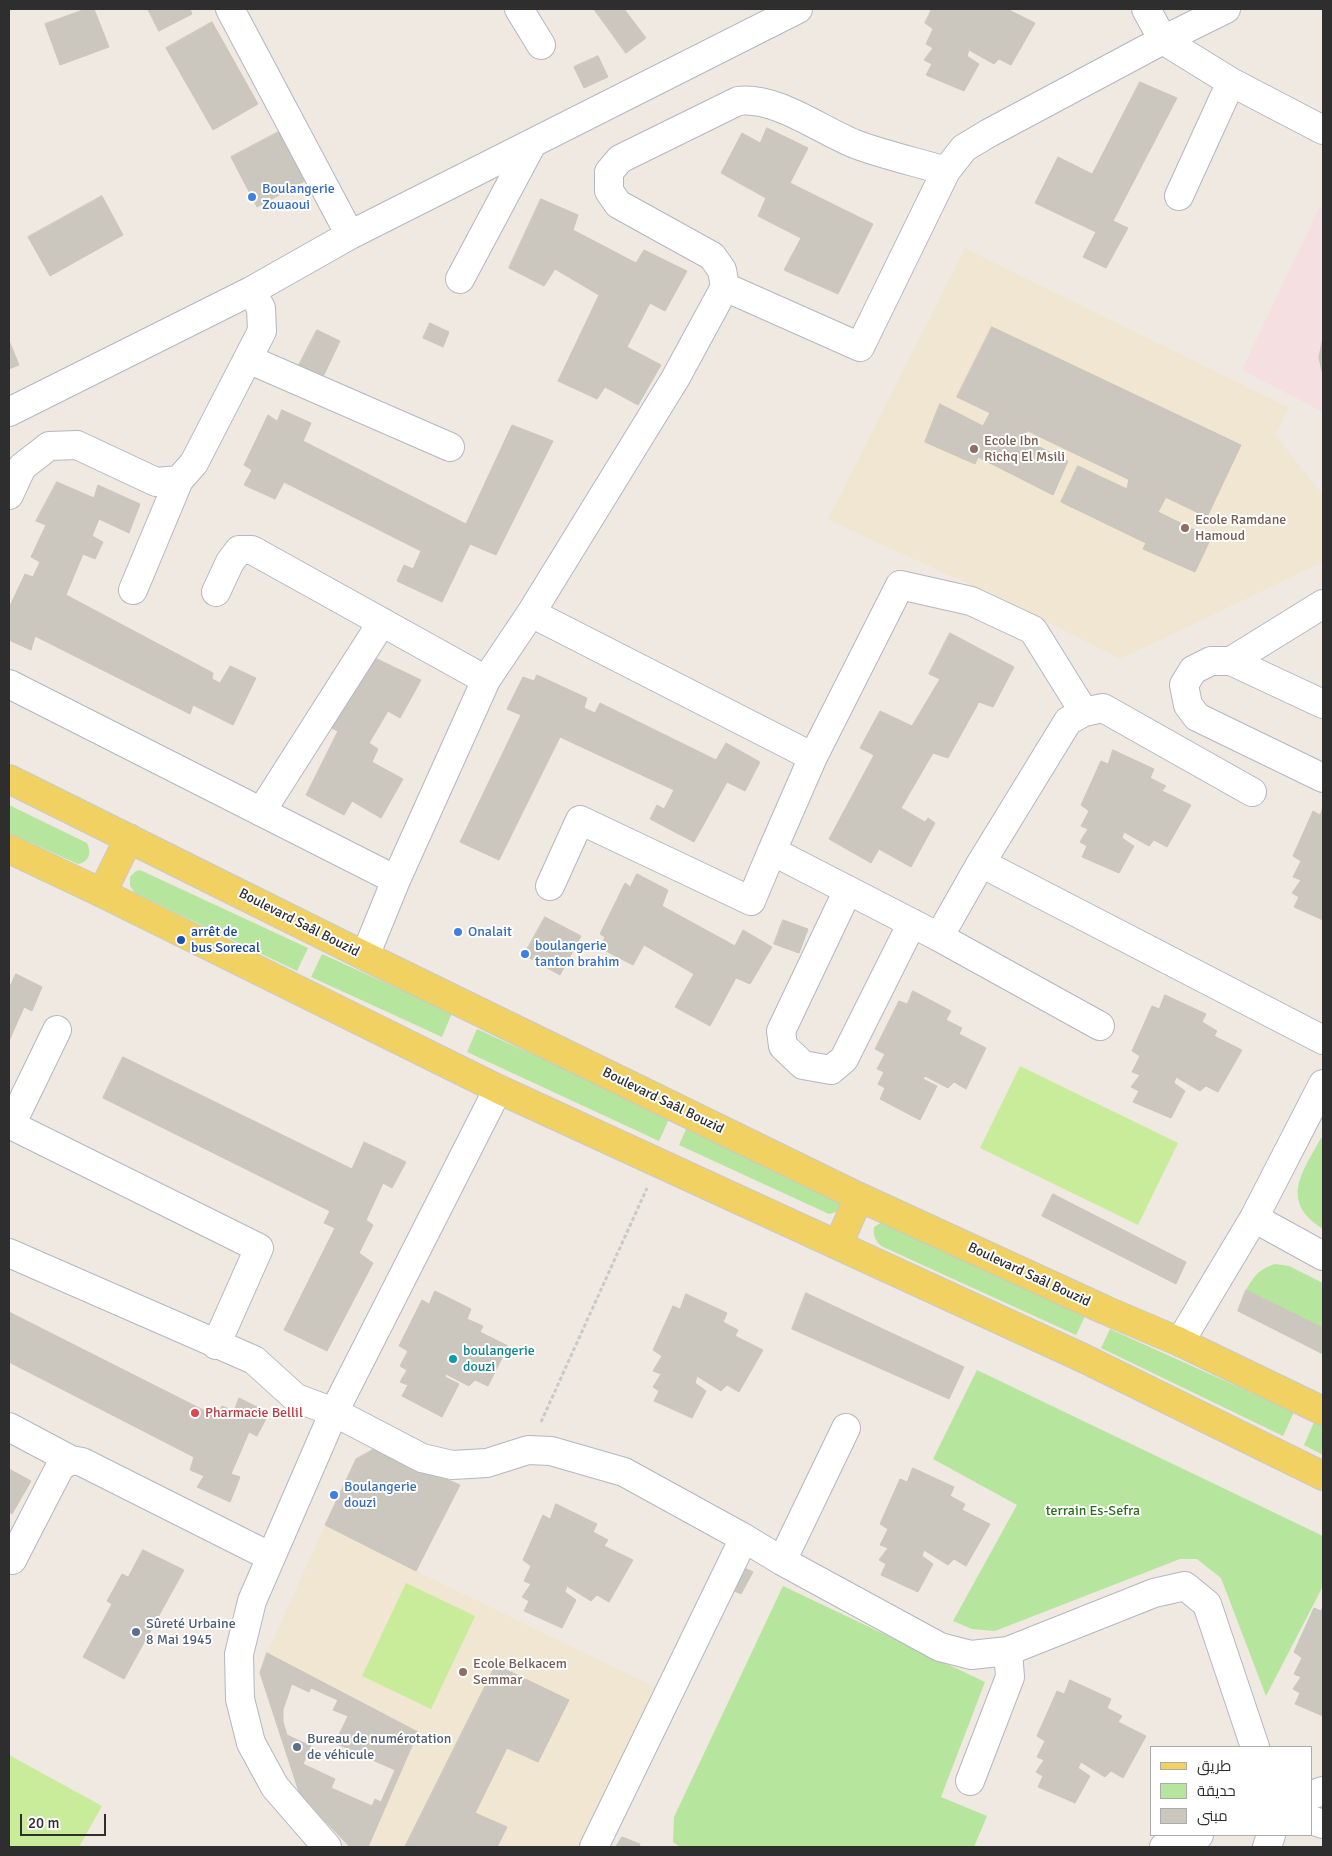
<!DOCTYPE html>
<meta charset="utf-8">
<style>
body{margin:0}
#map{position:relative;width:1332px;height:1856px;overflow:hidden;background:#efe9e1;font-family:Signika,Cairo,sans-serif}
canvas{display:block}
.frame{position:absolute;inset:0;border:10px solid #2e2e2e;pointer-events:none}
.legend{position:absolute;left:1150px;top:1746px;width:162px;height:90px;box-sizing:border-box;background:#fff;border:1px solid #ababab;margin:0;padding:6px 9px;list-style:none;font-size:15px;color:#2e2e2e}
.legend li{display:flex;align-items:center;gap:10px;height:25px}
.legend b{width:25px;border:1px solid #ababab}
.scale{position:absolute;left:20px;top:1814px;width:86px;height:22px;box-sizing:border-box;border:2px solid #2e2e2e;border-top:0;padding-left:6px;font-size:15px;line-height:18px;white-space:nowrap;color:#2e2e2e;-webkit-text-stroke:4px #fff;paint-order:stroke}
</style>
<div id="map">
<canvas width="1332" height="1856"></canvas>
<div class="frame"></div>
<ul class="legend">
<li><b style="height:6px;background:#f2d163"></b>طريق</li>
<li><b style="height:14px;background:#b6e59e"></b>حديقة</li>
<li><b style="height:14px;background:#cbc7bf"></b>مبنى</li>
</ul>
<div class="scale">20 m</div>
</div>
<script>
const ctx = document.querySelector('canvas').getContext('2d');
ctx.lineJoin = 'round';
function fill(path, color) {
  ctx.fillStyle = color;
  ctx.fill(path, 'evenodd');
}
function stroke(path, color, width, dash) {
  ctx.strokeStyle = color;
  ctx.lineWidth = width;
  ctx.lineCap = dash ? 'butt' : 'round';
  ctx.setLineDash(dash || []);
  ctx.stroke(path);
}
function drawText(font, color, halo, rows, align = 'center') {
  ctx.font = font + ' Signika,sans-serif';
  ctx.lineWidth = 4;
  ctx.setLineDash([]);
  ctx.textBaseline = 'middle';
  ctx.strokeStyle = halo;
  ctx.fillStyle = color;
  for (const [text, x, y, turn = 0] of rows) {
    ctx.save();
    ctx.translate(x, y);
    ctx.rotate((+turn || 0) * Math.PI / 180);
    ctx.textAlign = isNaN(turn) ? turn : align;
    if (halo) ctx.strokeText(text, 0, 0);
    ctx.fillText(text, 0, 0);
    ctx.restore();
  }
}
fill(new Path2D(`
 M965,248L1289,408L1275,435L1323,495V562L1120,659L1011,603L876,542L828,519Z
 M325,1525L416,1571L661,1690L584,1847H368L417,1732L267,1653Z`), '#f0e6d1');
fill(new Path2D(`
 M1319,208L1323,210V412L1242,370Z`), '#f5dfe0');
fill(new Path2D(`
 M9,805L87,843C92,853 89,862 78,864L9,833Z
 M140,870L308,948L297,971L135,893L130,886V877L136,871Z
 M322,954L452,1013L442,1037L311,977Z
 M477,1029L670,1117L659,1141L467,1052Z
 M688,1125L842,1200C841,1210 838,1212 829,1214L679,1145Z
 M1321,1138L1323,1139V1229C1279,1201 1302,1173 1321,1138Z
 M882,1222L1086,1314L1076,1335L881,1246C875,1240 873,1235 874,1227Z
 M1275,1264L1289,1266L1323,1283V1328L1246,1290C1255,1275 1258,1270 1275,1264Z
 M1110,1329L1294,1412L1283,1436L1101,1348Z
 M977,1370L1323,1536V1586L1266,1696L1221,1578L1197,1559H1180L995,1631L972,1629L953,1621L1017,1505L933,1459Z
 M1315,1420L1323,1425V1455L1304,1445Z
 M783,1586L985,1682L941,1797L987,1816L974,1847H680L673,1842L674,1817Z`), '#b6e59e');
fill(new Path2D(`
 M1020,1066L1178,1143L1138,1225L980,1148Z
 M406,1583L475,1616L431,1709L362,1676Z
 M9,1755L102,1806L79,1847H9Z`), '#c9ec9a');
const building = new Path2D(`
 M86,9H94L109,47L60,65L45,24Z
 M148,9H190L192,14L159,31Z
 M594,9H624L646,38L626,53Z
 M932,9H1007L1035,23L1011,65L999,59L994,64L969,50L967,56L979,64L964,91L926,75L932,64L924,60L933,48L926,44L933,29L925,23Z
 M212,22L258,104L213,130L166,48Z
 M598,56L608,77L584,88L574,67Z
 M1140,82L1177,98L1113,221L1128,228L1106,268L1083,257L1096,232L1035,203L1058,157L1092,174Z
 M286,128L312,177L257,207L231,157Z
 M767,128L808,148L790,183L873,224L838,294L784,270L801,238L758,216L766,198L721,173L742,133L760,143Z
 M102,196L123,235L50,276L28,237Z
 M541,199L578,215L573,230L636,263L644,250L687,271L665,311L650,303L627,347L661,365L638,405L605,387L597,399L558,381L599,295L555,269L544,286L509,268Z
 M430,323L449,332L443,347L423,338Z
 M992,327L1241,445L1207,517L957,397Z
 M317,330L340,341L323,377L299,365Z
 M1323,338V375L1319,358Z
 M10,343L19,365L9,369V344Z
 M940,404L983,426L990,413L1027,431L1023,439L1068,461L1053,495L978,457L975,464L925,442Z
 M282,410L311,423L303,441L466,524L512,425L553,441L496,555L470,544L442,602L397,581L404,565L413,569L421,551L284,482L275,499L244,485L252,470L244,465L268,415L277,421Z
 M1078,466L1127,489L1129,479L1166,497L1158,512L1211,538L1195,572L1143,549L1146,543L1061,502Z
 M57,482L94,498L98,485L140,504L129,533L99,519L92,536L103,542L95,559L83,554L66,595L213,673L212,679L220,683L230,666L256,678L233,725L193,705L190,714L35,636L31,650L9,640V608L25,574L33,577L40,562L31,557L46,525L36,521Z
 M950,633L1014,667L993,707L979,702L948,758L933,753L901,808L925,822L928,818L935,823L911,867L879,849L871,863L829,839L874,755L860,748L880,711L912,726L940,679L929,674Z
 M356,649L421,680L400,718L388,711L369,743L378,749L372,762L403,779L381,818L352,801L344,815L306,795L338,731L329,727Z
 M537,675L587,698L584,708L595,713L600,703L716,760L726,743L760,762L745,791L727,782L694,842L650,819L657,805L664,809L674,790L560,737L499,860L460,842L521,715L507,709L523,677L534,681Z
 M1113,750L1154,769L1150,778L1166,786L1162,791L1191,805L1167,847L1154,840L1149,846L1124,832L1122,838L1134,846L1119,873L1082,857L1087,846L1080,842L1088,829L1081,826L1089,811L1081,805L1101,761L1108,764Z
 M1323,807V920L1294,907L1299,897L1292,893L1301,880L1293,877L1301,861L1293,856L1313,811L1320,815Z
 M637,874L668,890L662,906L735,946L743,930L772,947L750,984L736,978L710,1026L675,1007L694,974L644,945L633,965L600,948L605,937L600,934L625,883L630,887Z
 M545,917L581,936L560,975L524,955Z
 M783,920L808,929L799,953L774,944Z
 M16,974L42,987L32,1011L24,1007L9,1041V985L10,986Z
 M913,991L951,1011L946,1020L962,1028L959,1034L986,1048L966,1089L954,1082L948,1088L925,1076L923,1079L937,1086L920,1120L880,1099L885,1088L878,1084L884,1072L877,1069L885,1054L875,1049L899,1001L907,1004Z
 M1165,995L1206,1014L1202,1022L1217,1031L1214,1036L1242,1050L1218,1092L1206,1086L1200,1091L1176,1077L1174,1083L1185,1091L1171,1118L1133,1102L1139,1091L1131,1087L1140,1075L1132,1072L1140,1056L1132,1051L1152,1006L1159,1009Z
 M123,1057L352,1169L364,1142L406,1162L392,1188L383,1183L366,1220L373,1225L359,1253L373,1263L327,1351L284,1330L335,1228L324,1223L330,1211L103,1098Z
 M1053,1194L1186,1262L1176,1284L1042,1216Z
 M1246,1290L1323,1328V1354L1238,1311Z
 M435,1291L471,1309L467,1319L483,1326L480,1332L508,1346L488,1386L475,1380L469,1386L446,1374L445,1377L459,1384L442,1417L402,1396L408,1385L400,1382L407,1370L400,1366L408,1351L399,1346L422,1300L429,1304Z
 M806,1293L964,1367L949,1399L792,1329Z
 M686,1294L727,1313L723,1322L738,1330L735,1336L763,1350L739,1392L727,1385L721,1391L697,1376L695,1383L706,1391L692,1418L654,1401L659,1391L653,1387L661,1374L653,1371L662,1356L653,1350L673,1306L680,1309Z
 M9,1312L217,1417L222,1406L234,1411L239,1398L269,1413L257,1436L249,1432L231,1474L240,1477L230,1502L197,1487L204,1476L190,1470L194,1457L9,1362Z
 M376,1448L460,1485L416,1571L325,1525L356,1459Z
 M913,1468L954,1487L950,1496L965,1504L962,1510L990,1524L966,1566L954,1559L948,1565L924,1550L922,1556L933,1564L918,1592L881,1575L886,1564L879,1560L888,1548L880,1545L888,1529L880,1524L900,1479L907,1482Z
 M9,1469L31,1481L12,1514L9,1512Z
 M556,1504L597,1524L593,1532L608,1540L604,1546L633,1560L609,1602L597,1595L591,1601L567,1586L565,1592L576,1600L562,1628L524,1611L529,1601L522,1597L531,1584L524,1581L531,1566L523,1560L543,1515L550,1519Z
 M143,1550L184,1570L124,1679L83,1657L112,1604L107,1601L122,1574L128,1577Z
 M734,1563L753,1572L741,1594L723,1586Z
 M1323,1605V1716L1295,1704L1300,1693L1293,1689L1301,1677L1294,1674L1302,1658L1294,1652L1314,1608L1321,1611Z
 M267,1653L418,1732L368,1847H350L300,1795L260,1673Z
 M496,1665L569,1700L538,1762L507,1748L475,1813L507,1827L497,1847H405Z
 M1070,1680L1111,1699L1107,1708L1122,1716L1118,1722L1146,1736L1123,1778L1111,1771L1105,1777L1081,1762L1078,1768L1090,1776L1075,1803L1038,1787L1043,1776L1036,1772L1044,1760L1037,1757L1045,1741L1037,1736L1057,1691L1064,1694Z
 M292,1684L309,1692L311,1688L338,1700L333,1710L348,1716L335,1743L395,1770L381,1802L375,1799L372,1806L331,1788L335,1779L303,1764L311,1746L287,1735L283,1722V1710Z
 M622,1837L640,1844L639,1847H616Z`);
fill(building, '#cbc7bf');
stroke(building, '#cbc5ba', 1);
const minor = new Path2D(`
 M230,9L350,235
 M519,9L541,45
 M1146,9L1163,40L1231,82L1323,130
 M1179,196L1231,82
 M460,279L532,144
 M725,287L722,270L712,256L618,204L609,191V172L620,159L738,101C776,96 820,130 855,144C884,155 916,162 946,171
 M248,359L450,447
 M9,412L251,291L350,235L798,9
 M9,495L22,467L49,446L77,445L156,482L179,480L194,463L262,331L261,308L251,291
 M133,590L179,480
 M216,592L230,562L239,550H252L486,680
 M531,613L813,757L772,851L939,937L981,863L1323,1040
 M1231,661L1323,604
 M9,684L396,880
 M1323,704L1231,661H1211L1193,670L1184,685L1188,705L1197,717L1323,778
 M813,757L900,585L971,601L1033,630L1084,712
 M261,812L382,622
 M981,863L1068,721L1084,712L1103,708L1252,792
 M550,886L580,820L751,901L772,851
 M848,890L781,1031L783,1046L803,1065L831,1070L844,1059L912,923
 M939,937L1100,1026
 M365,956L396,880L486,680L531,613L675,379L725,287L860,347L946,171L964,148L989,133L1163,40L1226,9
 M9,1124L259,1248L216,1345
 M11,1125L57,1030
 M1254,1218L1323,1256
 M9,1253L254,1360L296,1398L334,1412L498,1089
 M1180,1342L1254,1218L1323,1084
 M9,1427L71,1460
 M9,1558L12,1560L60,1467L71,1460L82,1462L271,1557
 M782,1561L846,1428
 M970,1781L1010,1677L1008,1651
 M1311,1795L1323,1791
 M1311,1820L1323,1824
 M327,1847L275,1787L251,1743L240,1699L239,1654L252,1601L334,1412L422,1458L452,1465L487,1463L528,1450L551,1451L624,1472L744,1538L782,1561L940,1647L971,1655L1008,1651L1154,1593L1185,1586L1207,1604L1255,1747
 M594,1847L744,1538
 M1164,1847L1199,1835
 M1267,1847L1271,1835`);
const major = new Path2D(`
 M9,779L365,956L859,1197L1105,1310L1180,1342L1323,1411
 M9,849L102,893L498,1089L1083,1358L1323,1476
 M102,893L129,838
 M838,1245L859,1197`);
stroke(minor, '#b4b7c1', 30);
stroke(major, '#c9c9c9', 30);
stroke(new Path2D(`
 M541,1422L647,1188`), '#c9c9c9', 3, [4, 2.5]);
stroke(minor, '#fff', 28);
stroke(major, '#f2d163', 28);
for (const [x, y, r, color] of [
 [252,197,5,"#3f7fe0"],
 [974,449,5,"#8d6e63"],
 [1185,528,5,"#8d6e63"],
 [458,932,5,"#3f7fe0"],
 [181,940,5,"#1a4fb4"],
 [525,954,5,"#3f7fe0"],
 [453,1359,5,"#0f9aa8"],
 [195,1413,5,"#e0444e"],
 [334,1495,5,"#3f7fe0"],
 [136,1632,5,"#5c6f8a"],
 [463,1672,5,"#8d6e63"],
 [297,1747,5,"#5c6f8a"]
]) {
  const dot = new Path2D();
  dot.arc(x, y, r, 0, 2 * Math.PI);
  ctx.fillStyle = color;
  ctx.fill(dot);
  stroke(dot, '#fff', 2);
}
drawText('14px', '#366cbe', '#fff', [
 ["Boulangerie",262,189],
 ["Zouaoui",262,205],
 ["Onalait",468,932],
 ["boulangerie",535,946],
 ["tanton brahim",535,962],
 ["Boulangerie",344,1487],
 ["douzi",344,1503]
], 'left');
drawText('14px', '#785e54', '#fff', [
 ["Ecole Ibn",984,441],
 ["Richq El Msili",984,457],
 ["Ecole Ramdane",1195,520],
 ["Hamoud",1195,536],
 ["Ecole Belkacem",473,1664],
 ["Semmar",473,1680]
], 'left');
drawText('14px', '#2e2e2e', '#fff', [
 ["Boulevard Saâl Bouzid",299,923,27],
 ["Boulevard Saâl Bouzid",663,1101,26],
 ["Boulevard Saâl Bouzid",1029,1275,25]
]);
drawText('14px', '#164399', '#fff', [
 ["arrêt de",191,932],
 ["bus Sorecal",191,948]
], 'left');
drawText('14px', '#0d838f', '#fff', [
 ["boulangerie",463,1351],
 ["douzi",463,1367]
], 'left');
drawText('14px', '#be3a42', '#fff', [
 ["Pharmacie Bellil",205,1413]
], 'left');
drawText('14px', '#2c6e1b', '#fff', [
 ["terrain Es-Sefra",1093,1511]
]);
drawText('14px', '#4e5e75', '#fff', [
 ["Sûreté Urbaine",146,1624],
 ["8 Mai 1945",146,1640],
 ["Bureau de numérotation",307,1739],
 ["de véhicule",307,1755]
], 'left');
</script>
